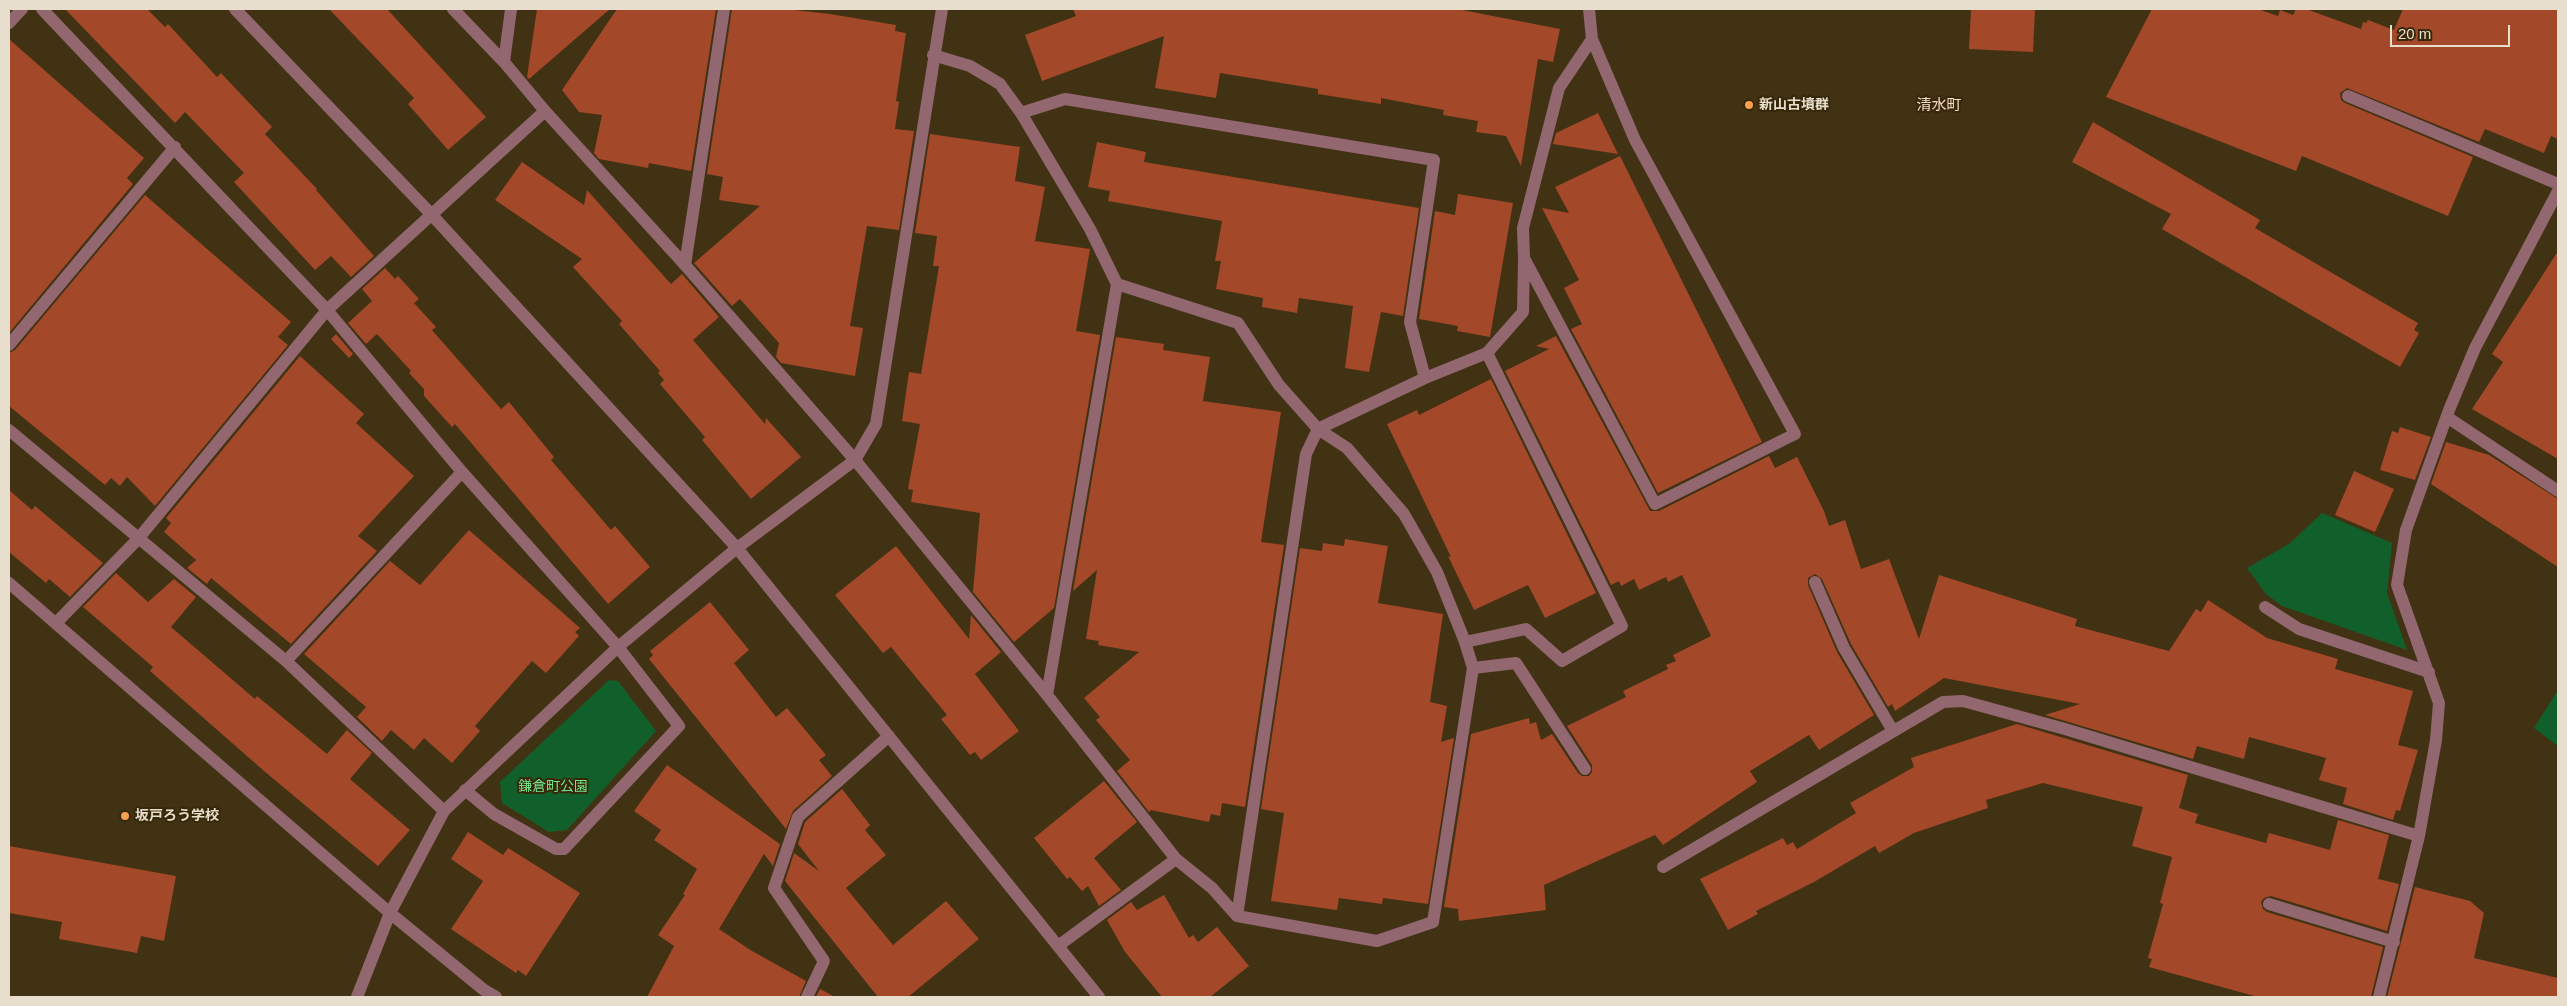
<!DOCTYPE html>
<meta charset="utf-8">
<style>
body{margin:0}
#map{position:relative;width:2567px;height:1006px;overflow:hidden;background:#413214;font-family:Helvetica,sans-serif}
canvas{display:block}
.frame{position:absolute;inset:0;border:10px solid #e8decd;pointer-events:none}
.scale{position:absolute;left:2390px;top:25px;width:120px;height:22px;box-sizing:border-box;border:2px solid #e8decd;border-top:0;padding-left:6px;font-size:15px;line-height:18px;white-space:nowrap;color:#e8decd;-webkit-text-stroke:4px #362809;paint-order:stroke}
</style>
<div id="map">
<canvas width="2567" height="1006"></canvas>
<div class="frame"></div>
<div class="scale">20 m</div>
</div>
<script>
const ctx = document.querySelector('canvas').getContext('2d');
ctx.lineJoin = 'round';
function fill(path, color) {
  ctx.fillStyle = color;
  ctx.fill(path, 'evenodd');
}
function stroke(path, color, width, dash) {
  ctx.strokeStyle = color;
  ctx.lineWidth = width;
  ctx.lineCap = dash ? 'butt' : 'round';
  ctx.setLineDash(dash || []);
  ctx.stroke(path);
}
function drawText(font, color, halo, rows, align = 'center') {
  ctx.font = font + ' Helvetica,"Noto Sans JP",sans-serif';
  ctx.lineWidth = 4;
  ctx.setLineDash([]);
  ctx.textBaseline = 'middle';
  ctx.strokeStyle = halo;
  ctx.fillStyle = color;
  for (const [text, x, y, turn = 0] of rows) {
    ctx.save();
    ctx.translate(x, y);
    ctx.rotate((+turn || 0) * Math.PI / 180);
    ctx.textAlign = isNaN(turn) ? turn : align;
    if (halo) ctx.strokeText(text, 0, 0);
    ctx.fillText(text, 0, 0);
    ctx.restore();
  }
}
fill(new Path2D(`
 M2322,513L2392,543L2387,593L2407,650L2282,606L2266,594L2247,568L2289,544Z
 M609,680L618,681L656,731L567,830L549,832L502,803L500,782Z
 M2558,690V746L2534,728Z`), '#11602b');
fill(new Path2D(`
 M65,9H147L165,27L168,24L217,77L221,73L272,127L265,134L317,189L316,190L374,256L351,277L331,256L315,270L234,182L244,173L185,112L175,123Z
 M329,9H387L486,117L448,150L408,104L414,98Z
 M537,9H610L529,79L527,77Z
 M617,9H716L691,171L649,163L648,168L599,159L594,153L602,115L579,112L562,90Z
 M732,9H785L830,14L896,25L895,31L906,33L896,101L899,102L895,129L914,131L899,230L867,226L850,326L863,328L855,376L781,363L776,357L779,343L740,299L732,306L694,263L760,206L719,200L723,177L707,174Z
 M1073,9H1457L1560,29L1553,62L1538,59L1521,166L1506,136L1476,132L1478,121L1443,115L1444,110L1381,98V104L1318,94V89L1220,73L1216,98L1155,88L1164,36L1042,81L1025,35L1076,16Z
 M1971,9H2035L2033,52L1969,49Z
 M2152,9H2258L2278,16L2280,10L2293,15L2296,9H2306L2361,29L2363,22L2366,23L2368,20L2394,30L2403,9H2558V139L2551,136L2544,153L2485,129L2479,142L2347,88L2340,93L2341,100L2345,103L2473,157L2448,216L2302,156L2296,171L2106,97Z
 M9,39L144,158L127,178L133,184L9,333Z
 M1598,113L1618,154L1553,144L1556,133Z
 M2093,122L2260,220L2255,228L2418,323L2414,330L2419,333L2400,367L2162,229L2171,214L2072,162Z
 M930,134L1020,147L1015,181L1045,187L1035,241L1090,249L1076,331L1100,335L1054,608L1014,642L973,592L980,513L911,502L913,490L908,489L920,424L902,421L909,372L921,374L939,266H933L937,236L915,233Z
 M1097,142L1146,152L1144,162L1419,208L1403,316L1381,312L1369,372L1345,368L1353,306L1299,298L1297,313L1262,307L1263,298L1216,289L1221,261H1215L1222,221L1108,201L1110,191L1088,187Z
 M1620,156L1762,442L1658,493L1571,329L1582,324L1564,288L1579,280L1542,208L1569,213L1555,187Z
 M522,162L584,205L587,190L671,284L682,274L719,317L693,340L765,424L766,418L801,457L751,499L702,440L705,437L660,384L664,380L658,373L660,371L619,324L622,321L573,267L582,259L495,200Z
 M1458,194L1513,203L1490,337L1457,331L1458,326L1419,319L1435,211L1455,215Z
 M145,195L291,322L278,337L288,345L155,506L127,477L120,486L111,478L105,485L9,406V353L15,350Z
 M2558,251V459L2472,409L2503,362L2492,354Z
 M385,268L395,279L398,276L419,299L414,303L436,327L432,330L501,409L509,402L554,457L551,460L611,530L615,526L650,567L608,604L455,424L452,427L424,396V389L409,373L411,371L377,334L366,344L348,323L372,301L362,289Z
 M336,334L353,354L349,358L331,339Z
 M1556,336L1650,511H1659L1769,456L1775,468L1797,457L1824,511L1829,526L1845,520L1861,569L1889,559L1919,639L1939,575L2077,619L2075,626L2169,651L2196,609L2201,612L2208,600L2267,638L2338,659L2335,669L2413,691L2398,745L2418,750L2400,811L2396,810L2393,820L2343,804L2347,788L2319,780L2326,758L2249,737L2244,759L2197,746L2193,759L2045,715L2080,704L1944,678L1895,711L1892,704L1888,707L1851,644L1822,579L1815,574L1808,578V585L1837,652L1874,715L1819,750L1809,735L1750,771L1757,782L1663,845L1655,835L1544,885L1546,910L1459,921L1458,909L1444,907L1471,734L1529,718L1530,724L1536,722L1541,740L1552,734L1578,773L1582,776H1589L1592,772V765L1567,726L1626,697L1623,691L1668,669L1666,665L1676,661L1673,655L1711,636L1682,575L1668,582L1666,577L1639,590L1634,579L1621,586L1619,581L1611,585L1505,371L1549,349L1536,346Z
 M1116,337L1164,344L1163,350L1210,357L1203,401L1281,412L1261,542L1284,545L1245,807L1222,803L1220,816L1211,814L1209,822L1151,810L1149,812L1117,771L1130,760L1096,720L1100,717L1084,698L1139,652L1098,645L1099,641L1086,639L1097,570L1073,591Z
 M300,356L364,414L356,423L414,476L358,536L377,551L291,644L211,578L207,584L187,568L196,560L164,532L171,523L166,518Z
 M1491,379L1596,593L1545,618L1528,585L1474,610L1448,556L1451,557L1387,424L1417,410L1419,415Z
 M2400,427L2431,437L2415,480L2380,470L2392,431L2398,433Z
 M2446,442L2489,455L2558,499V567L2431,484Z
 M2354,471L2394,489L2375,532L2335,515Z
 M9,490L32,510L35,506L103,563L70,597L49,579L46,583L9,552Z
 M469,530L580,628L575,632L579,636L546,673L532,661L475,726L480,731L452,763L424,738L414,750L391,730L382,741L357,717L366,707L304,654L390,561L420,585Z
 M1345,539L1388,546L1378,603L1443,614L1430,702L1447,706L1441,742L1454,738L1428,904L1383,898L1382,904L1339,898L1337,910L1271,901L1284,813L1261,809L1300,548L1322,551L1323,543L1344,546Z
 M896,546L969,639L971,615L1001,652L975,674L1019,731L981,760L975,752L970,755L941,719L947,715L891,647L883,653L835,595Z
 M116,573L148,602L174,579L196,597L171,627L255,699L257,696L327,754L347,730L372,753L350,779L410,830L378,866L264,771L150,671L153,667L83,607Z
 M710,602L749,650L734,663L776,717L787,708L826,755L819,760L832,776L793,811L786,829L649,659L653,655L650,651Z
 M2017,724L2188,775L2179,808L2198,814L2195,823L2266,843L2269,833L2330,850L2338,820L2389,835L2378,879L2399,884L2387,931L2271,896L2264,898L2261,902L2263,909L2267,912L2383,947L2371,997H2258L2149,967L2152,959L2148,958L2163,904L2160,903L2172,857L2132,846L2143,807L2043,783L1986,800L1988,808L1914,833L1879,853L1875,846L1814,882L1756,911L1758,914L1728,930L1700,879L1783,838L1787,845L1793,842L1797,849L1856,813L1850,803L1914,767L1911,758Z
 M667,765L780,844L773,866L764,854L719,929L752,951L806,981L799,997H647L674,946L658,935L685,895L683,894L697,869L654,840L661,830L634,811Z
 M1104,781L1137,822L1094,858L1121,890L1099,906L1088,886L1082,891L1070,877L1067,879L1034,838Z
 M842,789L870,825L865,830L886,855L846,888L893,945L946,901L979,939L908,997H878L785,881L794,853L819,871L798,844L805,822Z
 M468,832L503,855L508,848L580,893L526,976L518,970L516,973L451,929L483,881L451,859Z
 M9,846L176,876L164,941L141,936L137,953L59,939L62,922L9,913Z
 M2415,887L2470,901L2484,913L2474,958L2558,978V997H2387Z
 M1164,895L1189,938L1193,935L1198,942L1217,927L1249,966L1210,997H1162L1125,952L1107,920L1131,902L1137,910Z
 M820,989L835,997H816Z`), '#a34828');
stroke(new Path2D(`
 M42,9L327,310L462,472L618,647L679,726L564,849H556L494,814L465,790
 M235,9L431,214L737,548L1099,997
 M453,9L504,62L545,111L685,265L855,460L1047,695L1176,859L1212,888L1237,916L1377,941L1433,922L1473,668L1465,642L1437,572L1404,514L1347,448L1318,429L1279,385L1238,323L1117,284L1090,229L1021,113L1000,84L970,66L933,55
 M1589,9L1592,39L1635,140L1795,434L1655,504L1524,258L1523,228L1559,88L1592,39
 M9,23L22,9
 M504,62L511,9
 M2348,96L2558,184
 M1021,113L1065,99L1434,160L1410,322L1425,378
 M685,265L724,9
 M9,345L175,147
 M2447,417L2558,491
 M9,430L286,661L444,811
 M1815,582L1844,648L1893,731
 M9,583L390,913L484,990L496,997
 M2265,607L2299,629L2429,672
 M56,623L138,539L327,310L545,111
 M1465,642L1526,629L1562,661L1622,626L1487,353
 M286,661L462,472
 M1473,668L1516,663L1585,769
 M1047,695L1117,284
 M1663,867L1943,702L1963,701L2065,729L2419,836
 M2269,904L2394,942
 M1237,916L1306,454L1318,429L1425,378L1487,353L1523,312L1524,259
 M1058,946L1176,859
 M357,997L390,913L444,811L618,647L737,548L855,460L876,424L942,9
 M807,997L824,961L774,888L798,817L889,736
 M2379,997L2419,836L2436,740L2439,703L2397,585L2406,530L2449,410L2475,348L2558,191`), '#936770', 12);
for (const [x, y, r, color] of [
 [1749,105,5,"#fa9f4e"],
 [125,816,5,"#fa9f4e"]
]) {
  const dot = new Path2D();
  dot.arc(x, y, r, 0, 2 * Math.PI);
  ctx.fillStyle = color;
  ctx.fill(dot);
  stroke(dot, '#362809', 2);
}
drawText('bold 14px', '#e8decd', '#362809', [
 ["新山古墳群",1759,105],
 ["坂戸ろう学校",135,816]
], 'left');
drawText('14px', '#74e48c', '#362809', [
 ["鎌倉町公園",553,787]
]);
drawText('15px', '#f7dcc8', '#362809', [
 ["清水町",1939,106]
]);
</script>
